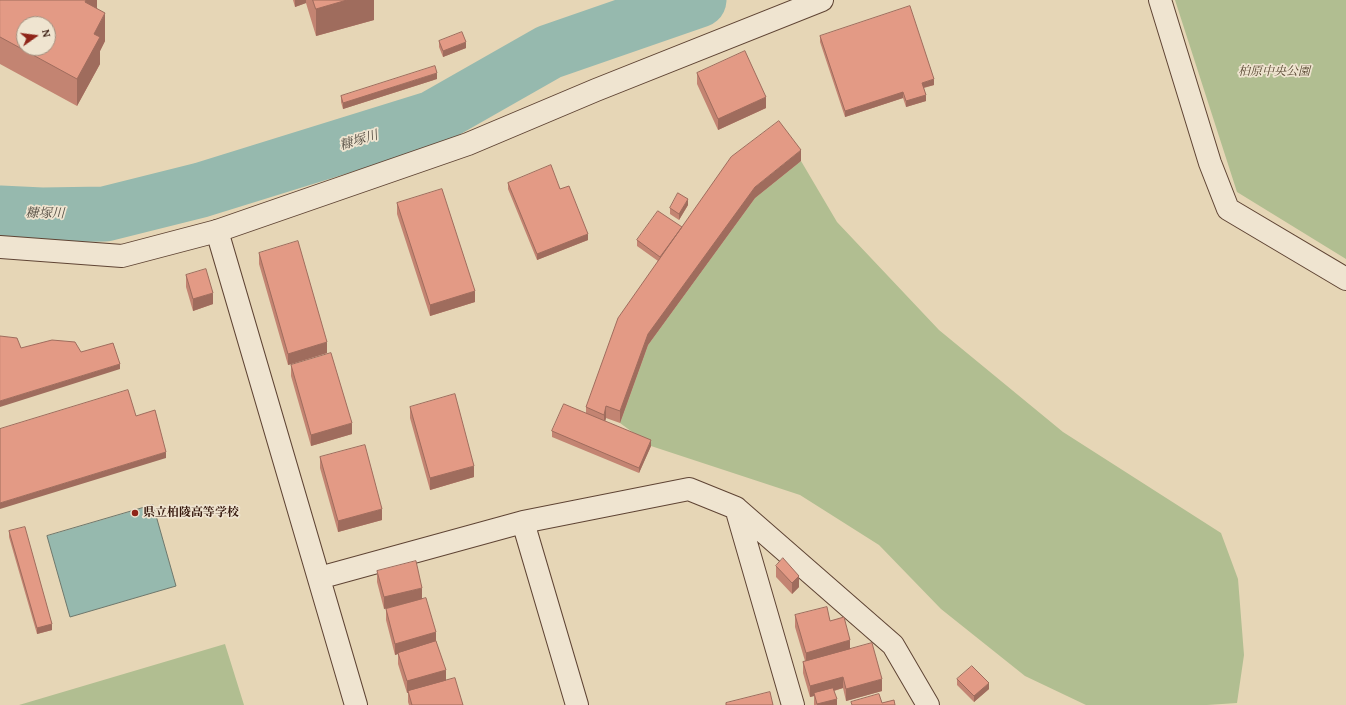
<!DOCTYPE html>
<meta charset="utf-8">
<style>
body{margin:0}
#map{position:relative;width:1346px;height:705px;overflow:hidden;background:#e6d6b6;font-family:"Gentium Book Plus",serif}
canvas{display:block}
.north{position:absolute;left:16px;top:16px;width:40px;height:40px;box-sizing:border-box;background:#efe4d0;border:1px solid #a39180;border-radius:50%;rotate:76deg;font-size:11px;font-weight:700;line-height:16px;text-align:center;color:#321409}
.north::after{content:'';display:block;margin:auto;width:14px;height:18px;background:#8f2418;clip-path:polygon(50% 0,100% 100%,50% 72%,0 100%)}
</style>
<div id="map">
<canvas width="1346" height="705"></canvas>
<div class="north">N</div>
</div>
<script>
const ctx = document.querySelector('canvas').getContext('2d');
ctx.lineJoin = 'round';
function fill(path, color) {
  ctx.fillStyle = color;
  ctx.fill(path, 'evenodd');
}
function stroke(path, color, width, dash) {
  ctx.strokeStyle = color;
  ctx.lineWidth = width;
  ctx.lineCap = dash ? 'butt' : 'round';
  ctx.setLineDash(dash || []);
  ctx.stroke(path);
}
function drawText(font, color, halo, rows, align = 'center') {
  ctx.font = font + ' "Gentium Book Plus","Noto Serif JP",serif';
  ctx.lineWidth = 3.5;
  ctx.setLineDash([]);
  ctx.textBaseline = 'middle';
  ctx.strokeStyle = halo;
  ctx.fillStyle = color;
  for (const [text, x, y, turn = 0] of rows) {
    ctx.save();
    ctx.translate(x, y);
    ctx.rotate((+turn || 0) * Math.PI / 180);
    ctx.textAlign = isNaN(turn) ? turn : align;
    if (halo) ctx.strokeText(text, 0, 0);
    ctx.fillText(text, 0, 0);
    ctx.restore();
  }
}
fill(new Path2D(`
 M1175,0H1346V259L1237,192Z
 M801,161L837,222L939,330L1063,432L1221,533L1238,579L1244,655L1237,703L1207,705H1086L1025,676L941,609L879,545L800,495L651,446L620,423L648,345L755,198Z
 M225,644L244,705H19Z`), '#b1be91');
const water = new Path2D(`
 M153,505L176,586L70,617L47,536Z`);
fill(water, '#96b9ae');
stroke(water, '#6e776c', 1);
stroke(new Path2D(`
 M0,213L42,215L105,214L201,190L433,118L549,52L699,0`), '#96b9ae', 55);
const minor = new Path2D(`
 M1160,0L1210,163L1228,209L1346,279
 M217,231L356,705
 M736,508L893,645L928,705
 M523,522L577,705
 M319,578L523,522L689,489L736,508L793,705`);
const tertiary = new Path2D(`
 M0,247L122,256L217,231L468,144L596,90L822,0`);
stroke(minor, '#5f4434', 24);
stroke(tertiary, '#5f4434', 24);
stroke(minor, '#efe4d0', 22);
stroke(tertiary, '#efe4d0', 22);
fill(new Path2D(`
 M0,0H97V8L105,41L100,51V64L77,106L0,64Z
 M293,0H374V20L316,36L306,3L295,7Z
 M820,36L934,85L924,88L926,101L906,107L903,98L845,117L820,42Z
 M439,41L466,48L443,57L439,47Z
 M697,73L766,108L718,130L697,84Z
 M437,79L343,109L341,102V96Z
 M801,161L755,198L648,345L620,423L606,418L605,421L651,446L639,473L552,437V431L586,413V407L658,261L637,246V240L682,227Z
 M508,183L560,189L588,240L537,260L508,189Z
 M397,203L475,302L430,316L397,214Z
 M688,205L679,220L670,214V208Z
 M259,253L327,353L288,365L259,264Z
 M186,275L213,304L193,311L186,287Z
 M291,365L352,434L311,446L291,376Z
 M410,407L474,477L430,490L410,418Z
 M320,457L382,520L338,532L320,468Z
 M9,531L52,630L37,634L9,537Z
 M776,566L799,587L792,594L776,577Z
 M377,571L422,599L436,641L446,681L463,705H409L408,702V692L407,693L398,664V654L395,655L386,620V609L411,602L384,609L377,582Z
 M795,615L830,621L850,649L882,691L846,701L843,688L834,691L837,705H814V696L810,697L803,673V662L805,661L795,627Z
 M957,679L989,689L974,702L957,685Z`), '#c38472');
fill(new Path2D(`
 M86,0H97V8L85,29V2Z
 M295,0H306V3L295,7Z
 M347,0H374V20L316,36V9Z
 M105,13V41L100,51V64L77,106V79L94,34Z
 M466,42V48L443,57V51Z
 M437,73V79L343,109V103Z
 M934,79V85L922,88V83Z
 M903,92V98L845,117V111Z
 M926,95V101L906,107V101Z
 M766,97V108L718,130V119Z
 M801,150V161L755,198L648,345L620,423V411L648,334L755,187Z
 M688,199V205L679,220V214Z
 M588,234V240L537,260V254Z
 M475,291V302L430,316V305Z
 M213,293V304L193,311V299Z
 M327,342V353L288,365V354Z
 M120,364V369L0,407V401Z
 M606,406V418L604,426V415Z
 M352,423V434L311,446V435Z
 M651,440V446L639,473V468Z
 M166,452V458L0,509V503Z
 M474,466V477L430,490V478Z
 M382,509V520L338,532V521Z
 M799,576V587L792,594V583Z
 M422,588V599L384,609V597Z
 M52,624V630L37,634V628Z
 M436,632V644L398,653V654L395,655V644Z
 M850,640V652L806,664V653Z
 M446,670V681L407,693V681Z
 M843,677V688L815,696L814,693V696L810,697V686Z
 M882,679V691L846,701V689Z
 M989,683V689L974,702V696Z
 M837,699V705H817V704Z`), '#9f6c5d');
const building = new Path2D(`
 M0,0H86L85,2L105,13L94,34L100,37L77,79L0,37ZM24,24H48V48H24Z
 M313,0H347L316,9Z
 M910,6L934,79L922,83L926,95L906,101L903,92L845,111L820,36Z
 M462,32L466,42L443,51L439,41Z
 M745,51L766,97L718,119L697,73Z
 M435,66L437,73L343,103L341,96Z
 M779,121L801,150L755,187L648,334L620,411L606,406L604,415L586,407L618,318L731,157Z
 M551,165L560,189L569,186L588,234L537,254L508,183Z
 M442,189L475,291L430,305L397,203Z
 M678,193L688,199L679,214L670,208Z
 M658,211L682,227L660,257L637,240Z
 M298,241L327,342L288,354L259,253Z
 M206,269L213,293L193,299L186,275Z
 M0,336L17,338L21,348L52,340L75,342L81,352L113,343L120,364L0,401Z
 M331,353L352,423L311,435L291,365Z
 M128,390L136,416L155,410L166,452L0,503V429Z
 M455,394L474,466L430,478L410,407Z
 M564,404L651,440L639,468L552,431Z
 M365,445L382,509L338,521L320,457Z
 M25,527L52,624L37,628L9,531Z
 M783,558L799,576L792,583L776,566Z
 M416,561L422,588L384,597L377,571Z
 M426,598L436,632L395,644L386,609Z
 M827,607L830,621L844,617L850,640L806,653L795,615Z
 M436,641L446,670L407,681L398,653Z
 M872,643L882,679L846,689L843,677L810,686L803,662Z
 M972,666L989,683L974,696L957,679Z
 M455,678L463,705H412L408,691Z
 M833,688L837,699L817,704L814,693Z
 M770,692L773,705H726V703Z
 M879,694L882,703L894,700L895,705H852L851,702Z`);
fill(building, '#e39a85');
stroke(building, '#9f6c5d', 1);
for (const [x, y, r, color] of [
 [135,513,4,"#8f2418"]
]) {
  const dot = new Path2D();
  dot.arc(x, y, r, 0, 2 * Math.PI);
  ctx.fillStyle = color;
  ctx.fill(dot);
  stroke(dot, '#efe4d0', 1.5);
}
drawText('italic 12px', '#584732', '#efe4d0', [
 ["柏原中央公園",1274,72]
]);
drawText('bold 12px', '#321409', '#efe4d0', [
 ["県立柏陵高等学校",143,513]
], 'left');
drawText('italic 13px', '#554e43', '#efe4d0', [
 ["糠塚川",359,141,-17],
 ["糠塚川",45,214,1]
]);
</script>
